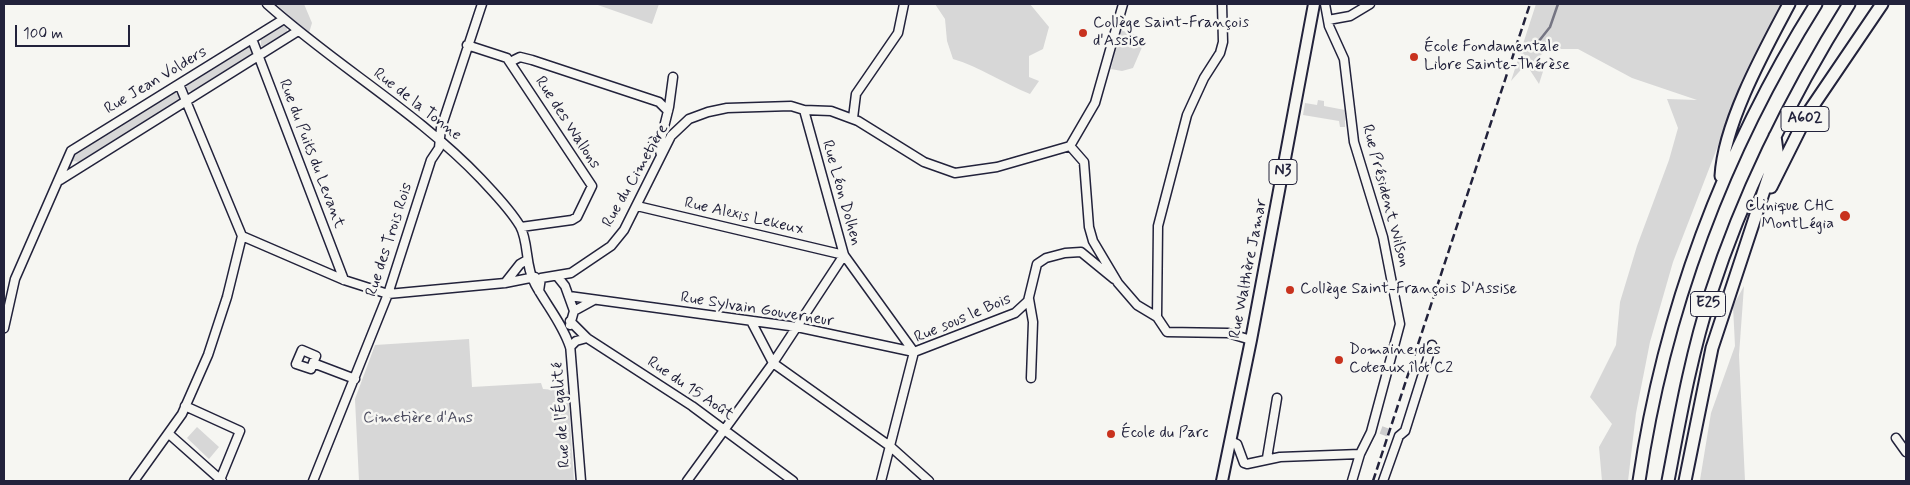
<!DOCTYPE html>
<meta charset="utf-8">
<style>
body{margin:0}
#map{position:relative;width:1910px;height:485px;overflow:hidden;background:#f6f6f2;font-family:Mynerve,sans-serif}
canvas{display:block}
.frame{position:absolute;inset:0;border:5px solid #22223b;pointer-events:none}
.scale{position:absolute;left:15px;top:25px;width:115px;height:22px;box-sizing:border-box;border:2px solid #22223b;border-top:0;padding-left:6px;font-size:15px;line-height:18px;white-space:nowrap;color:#22223b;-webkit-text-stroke:4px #f6f6f2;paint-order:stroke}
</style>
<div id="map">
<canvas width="1910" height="485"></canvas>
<div class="frame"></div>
<div class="scale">100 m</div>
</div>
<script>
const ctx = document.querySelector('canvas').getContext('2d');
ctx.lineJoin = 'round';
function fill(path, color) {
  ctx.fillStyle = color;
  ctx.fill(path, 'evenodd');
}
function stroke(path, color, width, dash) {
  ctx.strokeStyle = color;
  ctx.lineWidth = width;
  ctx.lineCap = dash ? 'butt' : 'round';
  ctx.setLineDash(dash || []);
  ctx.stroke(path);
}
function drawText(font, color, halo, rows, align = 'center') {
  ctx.font = font + ' Mynerve,sans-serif';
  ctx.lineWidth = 5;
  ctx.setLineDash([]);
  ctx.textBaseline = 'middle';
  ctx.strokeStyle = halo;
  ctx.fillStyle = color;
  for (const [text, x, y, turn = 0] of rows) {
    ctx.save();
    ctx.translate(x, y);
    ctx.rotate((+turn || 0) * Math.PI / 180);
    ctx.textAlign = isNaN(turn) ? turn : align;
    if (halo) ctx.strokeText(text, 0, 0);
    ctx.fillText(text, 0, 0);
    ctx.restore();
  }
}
fill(new Path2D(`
 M276,4H304L312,23L309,33Z
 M595,4H659L652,24Z
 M935,4H1030L1049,27L1043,49L1029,56V77L1039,81L1030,94C1003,83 980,67 953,59L947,41L945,19Z
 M1536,4H1782L1738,94L1673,262L1650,342L1636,413L1628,481H1602L1599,447L1612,424L1590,397L1616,345L1620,302L1637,246L1669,160L1678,128L1667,99L1697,100L1632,78L1578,49H1548L1536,59L1546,62L1539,84L1526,64L1511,81Z
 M280,25L287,27V34L266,47L261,46V37Z
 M1120,30L1146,38L1133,68L1122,71L1111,69Z
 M246,47H251L254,52L253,56L193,92L186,90L187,83Z
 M172,92L179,94L180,99L177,102L80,162L72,161V154Z
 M1318,100L1324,101V106L1345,110V127H1340L1339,121L1303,115L1305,103L1317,105Z
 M1744,286L1739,355L1745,481H1694L1700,480L1711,413L1735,346L1733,306Z
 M469,339L472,387L541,383L543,389L568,391L574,481H359L355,399L375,345Z
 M197,427L219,447L209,459L187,438Z`), '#d7d7d7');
stroke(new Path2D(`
 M1535,46L1550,27L1558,4`), '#757583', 2.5);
stroke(new Path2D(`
 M1381,430L1392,434`), '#cccccd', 8, [8, 4]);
const minor = new Path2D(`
 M267,4C336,66 417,112 481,179C494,193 510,209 520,226C529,242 525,267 535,284C547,306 562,323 570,347
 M1325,4L1329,26L1344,59L1354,142L1383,237L1400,324L1371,432L1360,454L1352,481
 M1328,20L1350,16L1370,4
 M252,39L344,280
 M467,45L507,58L592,186L577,217L572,220L521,227
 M510,62L520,57L532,60L659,102L668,111
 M804,110L844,255L914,352
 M853,118L856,94L898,33L904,4
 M1070,146L1084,162L1089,227L1093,241L1118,283L1137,305L1157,317L1167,332L1228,333L1251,340
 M661,155L659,147L669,107L673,77
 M60,180L298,31
 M637,206L844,255
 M242,236L344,280L388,294L505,283L535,277
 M557,276L565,286L574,311
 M505,283L520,264L527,260
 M539,291L541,278L571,273L611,246L624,230L671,136L689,119L708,112L727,108L791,106L804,110L831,111L858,121L924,162L955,173L997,167L1070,146L1095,103L1123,4
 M569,296L797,327L914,352
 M1029,299L1033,322L1031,378
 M574,311L594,300
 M1157,317L1158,226L1187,115L1204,78L1220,53L1223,42L1222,4
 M570,321L587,338L692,406L793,481
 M751,321L773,363L891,447L929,481
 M570,325L574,311
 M4,328L15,279L71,151L284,19
 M570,344L581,481
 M570,347L576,341L587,338
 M914,352L1015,313L1028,301L1037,264L1046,258L1065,253L1081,252L1114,279
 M313,363L311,369L296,364L302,350L316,356L313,363L355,379
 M185,406L240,431L220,480
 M169,434L222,481
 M1896,438L1906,452
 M1230,441L1237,444L1244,463L1247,464L1280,457L1360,454
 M1267,458L1277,398
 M134,481L182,414L208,355L227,297L242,236L179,84
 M313,481L388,294L431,160L439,148L441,128L482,4
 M687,481L773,363L844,255
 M881,481L914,352
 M1383,481L1399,436L1405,431L1432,345`);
const major = new Path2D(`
 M1222,481L1251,340L1314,4`);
const highway = new Path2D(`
 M1721,176C1724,123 1764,51 1789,4
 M1771,187L1808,113L1882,4
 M1639,481C1664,310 1724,151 1816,4
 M1668,481C1680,418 1691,355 1711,293C1744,191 1792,95 1849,4
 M1685,481L1712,348L1777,151L1775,136`);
stroke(minor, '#22223b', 11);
stroke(major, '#22223b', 14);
stroke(highway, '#22223b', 15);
stroke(minor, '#f6f6f2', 8);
stroke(major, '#f6f6f2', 10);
stroke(highway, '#f6f6f2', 11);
stroke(new Path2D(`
 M1373,481L1530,4`), '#22223b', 2.5, [8, 4]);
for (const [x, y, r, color] of [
 [1083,33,5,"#c8321e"],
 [1414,57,5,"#c8321e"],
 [1845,216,6,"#c8321e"],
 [1290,290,5,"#c8321e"],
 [1339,360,5,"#c8321e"],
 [1111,434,5,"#c8321e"]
]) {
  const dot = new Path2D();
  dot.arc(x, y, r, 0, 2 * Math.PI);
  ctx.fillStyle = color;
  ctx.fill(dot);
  stroke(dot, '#f6f6f2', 2);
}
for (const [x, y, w] of [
 [1805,119,48],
 [1283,172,28],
 [1708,304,35]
]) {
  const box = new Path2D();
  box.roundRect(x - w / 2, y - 12.5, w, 25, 4);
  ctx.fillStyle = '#f6f6f2';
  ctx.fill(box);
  stroke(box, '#22223b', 1);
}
drawText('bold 15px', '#22223b', null, [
 ["A602",1805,119],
 ["N3",1283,172],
 ["E25",1708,304]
]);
drawText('16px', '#22223b', '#f6f6f2', [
 ["Collège Saint-François",1093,24],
 ["d'Assise",1093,42],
 ["École Fondamentale",1424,48],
 ["Libre Sainte-Thérèse",1424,66],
 ["Clinique CHC",1834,207,"right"],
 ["MontLégia",1834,225,"right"],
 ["Collège Saint-François D'Assise",1300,290],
 ["Domaine des",1349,351],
 ["Coteaux îlot C2",1349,369],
 ["École du Parc",1121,434]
], 'left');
drawText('16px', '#22223b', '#f6f6f2', [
 ["Rue Jean Volders",156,81,-31],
 ["Rue de la Tonne",417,105,38],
 ["Rue des Wallons",567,123,57],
 ["Rue du Puits du Levant",311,154,69],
 ["Rue du Cimetière",636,176,-60],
 ["Rue Léon Dolhen",841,193,74],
 ["Rue Président Wilson",1385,196,75],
 ["Rue Alexis Lekeux",744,217,13],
 ["Rue des Trois Rois",390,240,-72],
 ["Rue Walthère Jamar",1249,269,-79],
 ["Rue Sylvain Gouverneur",757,310,9],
 ["Rue sous le Bois",963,319,-23],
 ["Rue du 15 Août",690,389,34],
 ["Rue de l'Égalité",562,415,-94]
]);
drawText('16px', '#4f4f62', '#f6f6f2', [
 ["Cimetière d'Ans",418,419]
]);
</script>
